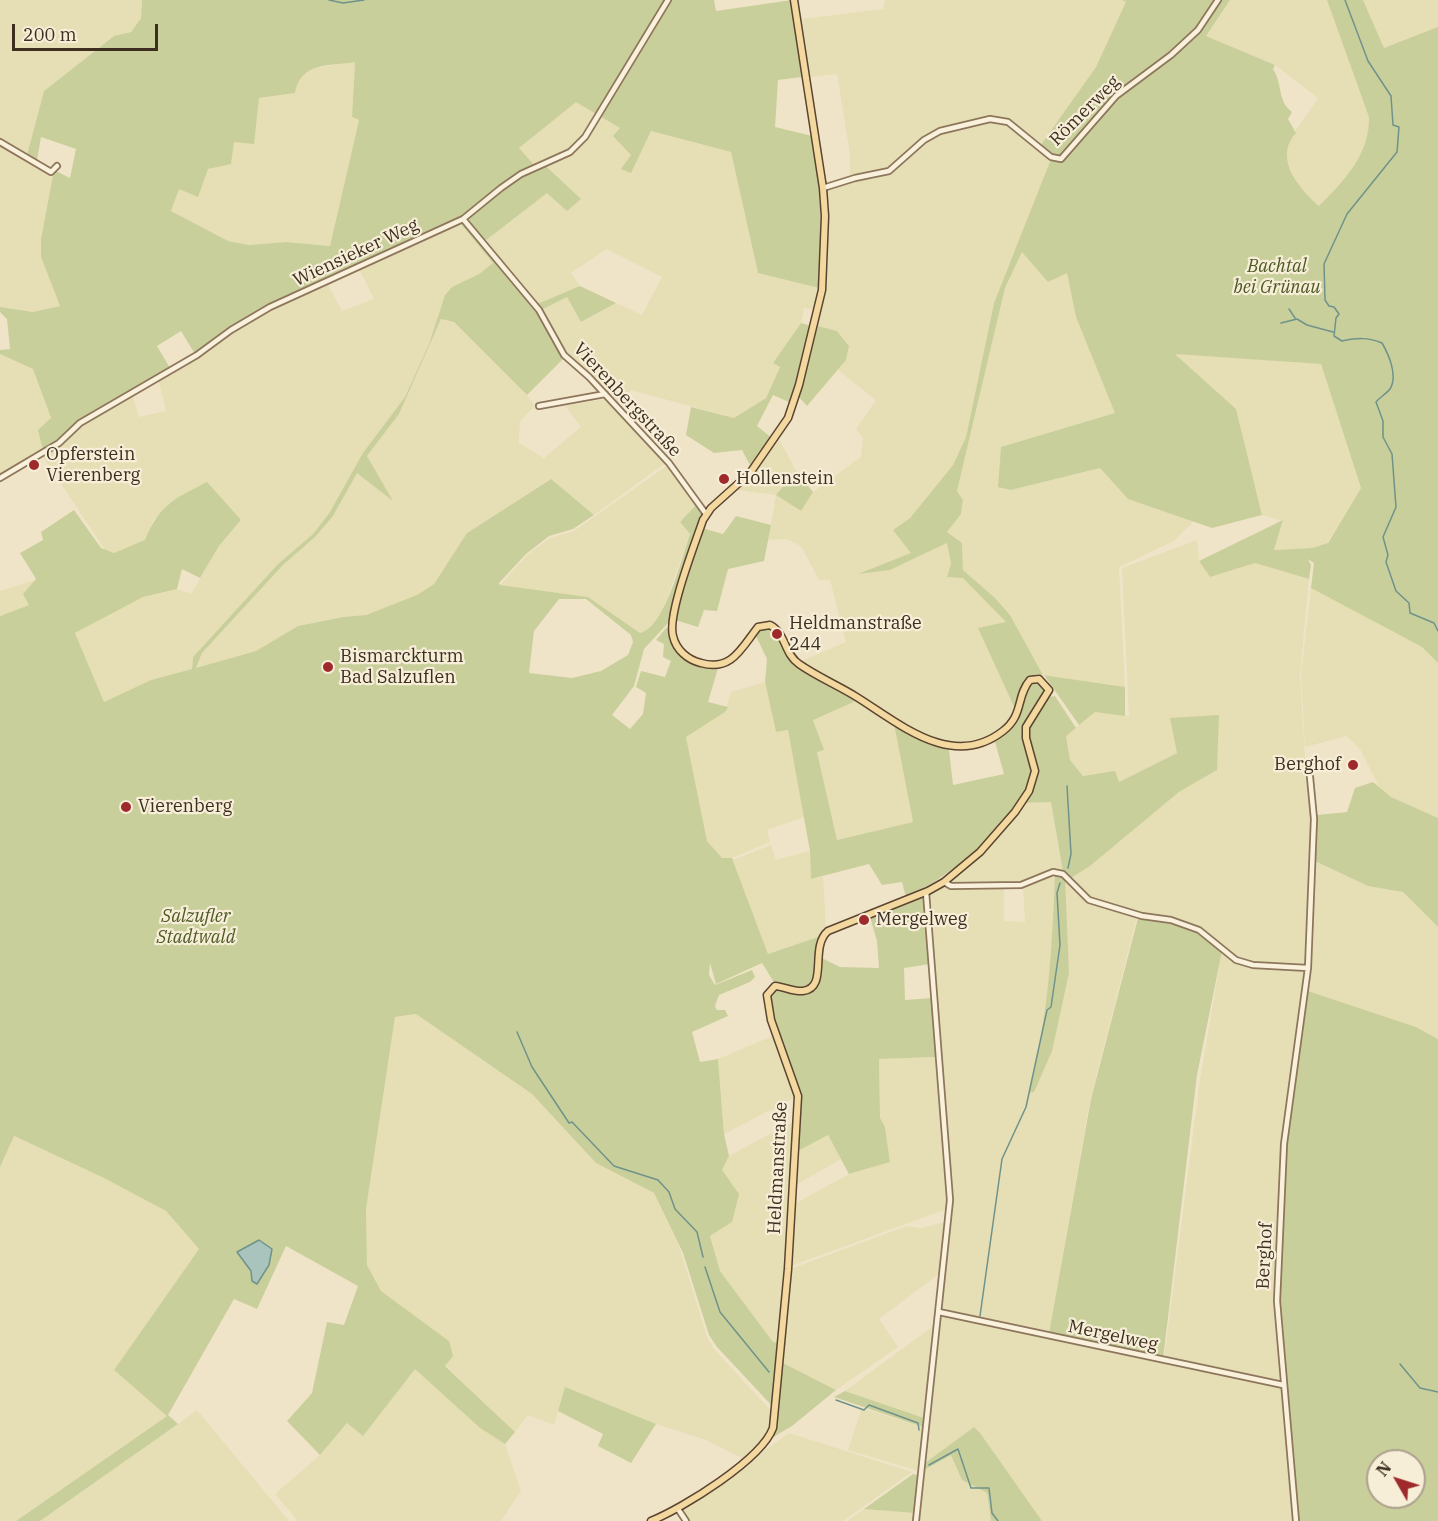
<!DOCTYPE html>
<meta charset="utf-8">
<style>
body{margin:0}
#map{position:relative;width:1438px;height:1521px;overflow:hidden;background:#f0e4c8;font-family:"IBM Plex Serif",serif}
canvas{display:block}
.north{position:absolute;left:1366px;top:1449px;width:60px;height:60px;box-sizing:border-box;background:#f7eed8;border:2px solid #ada18e;border-radius:50%;rotate:309deg;font-size:16px;font-weight:700;line-height:24px;text-align:center;color:#3d2e20}
.north::after{content:'';display:block;margin:auto;width:21px;height:27px;background:#9e2a2b;clip-path:polygon(50% 0,100% 100%,50% 72%,0 100%)}
.scale{position:absolute;left:12px;top:24px;width:146px;height:27px;box-sizing:border-box;border:3px solid #3d2e20;border-top:0;padding-left:8px;font-size:18px;line-height:21px;white-space:nowrap;color:#3d2e20;-webkit-text-stroke:4px #f7eed8;paint-order:stroke}
</style>
<div id="map">
<canvas width="1438" height="1521"></canvas>
<div class="north">N</div>
<div class="scale">200 m</div>
</div>
<script>
const ctx = document.querySelector('canvas').getContext('2d');
ctx.lineJoin = 'round';
function fill(path, color) {
  ctx.fillStyle = color;
  ctx.fill(path, 'evenodd');
}
function stroke(path, color, width, dash) {
  ctx.strokeStyle = color;
  ctx.lineWidth = width;
  ctx.lineCap = dash ? 'butt' : 'round';
  ctx.setLineDash(dash || []);
  ctx.stroke(path);
}
function drawText(font, color, halo, rows, align = 'center') {
  ctx.font = font + ' "IBM Plex Serif",serif';
  ctx.lineWidth = 4.5;
  ctx.setLineDash([]);
  ctx.textBaseline = 'middle';
  ctx.strokeStyle = halo;
  ctx.fillStyle = color;
  for (const [text, x, y, turn = 0] of rows) {
    ctx.save();
    ctx.translate(x, y);
    ctx.rotate((+turn || 0) * Math.PI / 180);
    ctx.textAlign = isNaN(turn) ? turn : align;
    if (halo) ctx.strokeText(text, 0, 0);
    ctx.fillText(text, 0, 0);
    ctx.restore();
  }
}
fill(new Path2D(`
 M0,0H142L141,18L131,32L114,36L44,91L27,155L0,141Z
 M885,0H1122L1127,2L1096,67L1040,146L1009,120L992,117L940,130L888,170L850,178V154L837,74L810,77L802,19L883,9Z
 M1230,0H1337L1379,125L1348,175L1318,209L1298,185L1286,158L1288,142L1318,98L1275,65L1206,36Z
 M1363,0H1438V29L1384,48Z
 M355,61L352,117L359,120L330,246L285,242L249,245L228,241L171,211L179,189L208,169L234,141L259,98L294,93L297,80L306,70Z
 M576,101L620,128L631,155L630,173L651,131L731,152L758,273L819,288L815,310L804,308L801,323L773,363L780,367L766,398L734,418L631,390L618,406L565,355L541,310L567,297L581,322L616,303L642,315L662,277L607,249L571,273L580,286L537,304L485,241L547,193L580,199L545,164L535,166L519,148Z
 M991,120L999,121L1013,128L1051,159L994,303L966,437L953,465L910,518L893,530L912,553L860,573L914,559L947,543L951,564L1007,623L979,628L1016,711L1010,721L990,737L977,742L956,745L933,740L822,673L799,662L846,642L830,580H819L801,546L786,539L768,540L776,495L737,490L778,437L796,471L777,495L800,511L813,492L861,457L863,438L856,429L876,400L838,370L846,360L849,346L837,331L818,326L825,290L826,189L890,172L926,141L941,133Z
 M0,143L53,177L41,239V256L60,306L33,312L0,307Z
 M460,223L494,263L479,274L452,287L445,295L429,344L405,397L330,512L313,534L278,564L193,657L192,669L151,680L104,702L75,633L143,597L177,589L191,594L219,546L241,521L154,519L146,540L114,553L105,550L42,455L61,445L80,425L132,394L139,417L166,411L158,378L271,309L327,283L342,311L374,299L359,269Z
 M1022,251L1067,273L1076,317L1116,413L1001,447L1011,490L1100,468L1128,499L1194,521L1174,541L1119,567L1125,687L1043,675L1010,615L995,598L963,570L962,543L947,532L961,514L963,500L957,491L1005,288Z
 M441,319L453,322L464,332L527,395L535,406L520,421L519,443L544,458L581,427L565,406L606,399L667,462L594,515L550,479L467,533L434,584L417,595L366,615L343,617L298,626L256,651L195,669L202,653L283,565L315,537L333,516L357,472L391,499L367,456L399,414Z
 M1174,353L1321,364L1361,488L1327,543L1312,548L1274,550L1283,521L1262,515L1236,409Z
 M0,354L33,369L51,419L43,450L0,476Z
 M668,465L696,505L680,522L690,534L661,616L647,632L640,633L588,597L500,585L527,555L550,538L574,531Z
 M1197,540L1199,561L1210,577L1255,563L1309,579L1300,674L1305,758L1312,794L1306,965L1254,962L1238,957L1201,929L1173,919L1098,904L1083,894L1071,878L1090,866L1179,792L1217,770L1177,753L1119,782L1114,772L1083,776L1070,760L1066,735L1095,712L1129,716L1122,568Z
 M36,580L29,605L0,616V591Z
 M1311,588L1431,652L1438,660V822L1399,804L1379,787L1360,749L1346,736L1305,747L1301,674Z
 M765,682L776,732L788,730L804,817L767,830L770,842L732,858H722L707,841L686,737L725,712L731,692Z
 M858,700L894,724L913,822L837,840L817,751L823,750L813,719Z
 M1051,802L1063,872L1053,871L1021,884H952L950,880L1025,803Z
 M1315,828L1368,859L1367,882L1403,892L1438,927V1039L1416,1027L1308,991Z
 M771,845L776,860L810,851L811,879L823,877L826,930L818,937L768,954L733,860Z
 M1053,874L1066,878L1089,902L1137,917L1090,1100L1049,1333L941,1310L951,1203L927,893L942,885L1004,887V921L1025,922L1023,887Z
 M1222,951L1235,962L1253,967L1306,969L1282,1142L1275,1300L1281,1384L1164,1359L1200,1079Z
 M416,1014L532,1094L596,1163L654,1193L679,1246L707,1337L714,1349L773,1413L767,1436L744,1459L706,1440L656,1424L565,1388L554,1425L528,1415L515,1432L445,1365L449,1341L381,1291L367,1265L366,1209L395,1017Z
 M775,1035L796,1097L724,1134L718,1059Z
 M936,1057L949,1201L947,1209L791,1266L794,1204L849,1174L890,1162L885,1127L880,1118L879,1059Z
 M796,1120L786,1268L779,1343L773,1342L720,1271L710,1236L732,1222L722,1170L729,1156Z
 M828,1135L841,1159L796,1185L798,1151Z
 M13,1136L102,1177L166,1211L199,1249L114,1370L168,1415L16,1521H0V1167Z
 M945,1222L940,1273L879,1319L898,1347L836,1390L783,1363L790,1269L907,1226L921,1228Z
 M941,1316L1282,1386L1294,1521H1042L974,1427L925,1463Z
 M932,1327L924,1418L845,1391Z
 M415,1368L480,1428L505,1444L521,1491L501,1521H298L275,1494L320,1455L347,1423L363,1435Z
 M862,1408L923,1427L919,1471L848,1450Z
 M197,1410L289,1521H40L178,1424Z
 M789,1433L912,1472L843,1521H688L682,1511L685,1507Z
 M951,1454L962,1480L987,1493L991,1521H918L924,1470Z
 M864,1509L914,1513L913,1521H847Z`), '#e6deb5');
fill(new Path2D(`
 M142,0H714L716,11L792,0L802,77L778,80L775,127L812,136C821,188 823,236 819,288L758,273L731,152L651,131L631,173L621,169L631,155L613,136L620,128L576,102L519,148L535,166L499,186L462,218L270,306L195,354L181,331L157,346L170,368L79,421L57,442L43,450L38,430L51,418L33,369L0,354V350L10,349L7,319L0,312V307L33,312L60,306L41,257V239L54,170L70,178L76,149L41,137L37,160L27,155L44,91L114,36L131,32L141,18ZM355,62L352,117L359,120L330,246L286,242L249,245L228,241L171,211L179,189L198,197L208,169L231,164L234,142L254,144L259,98L295,93C300,62 329,66 355,62Z
 M1122,0H1216L1196,29L1170,54L1115,94L1059,157L1052,156L1040,146L1096,67L1126,2Z
 M1220,0H1230L1206,36L1275,65L1273,69C1283,84 1277,101 1292,112L1288,119L1296,133C1273,157 1299,189 1319,206C1344,181 1370,154 1369,117L1327,0H1363L1384,48L1438,27V663L1422,647L1311,588L1314,563L1308,559L1311,565L1309,579L1255,563L1210,577L1199,561L1283,520L1274,550L1312,548L1328,543L1361,488L1321,364L1175,354L1236,409L1262,515L1212,528L1128,499L1100,468L1011,490L998,487L1001,447L1115,413L1076,317L1067,273L1048,282L1022,252L1005,288L957,491L963,500L961,514L947,532L962,543L963,570L995,598L1010,615L1043,675L1125,687V716L1095,712L1079,725L1044,675L1036,674L1022,686L1016,711L978,628L1006,622L963,578L947,577L951,564L947,543L890,570L858,574L911,553L893,530L910,518L953,465L966,437L994,303L1051,159L1061,160L1120,92L1149,76L1172,56L1199,31Z
 M546,166L581,199L567,211L547,193L485,241L537,304L580,286L616,303L581,322L567,297L541,310L564,358L527,395L454,322L441,319L399,414L367,456L393,501L357,473L333,516L315,537L283,565L202,653L196,668L256,651L298,626L343,617L366,615L417,595L434,584L467,533L551,479L594,515L573,529L549,536L526,554L499,583L500,585L588,597L640,633C665,628 682,557 690,534L680,522L696,505L703,515L668,623L644,649L634,686L612,715L630,729L643,714L646,693L636,687L641,671L665,677L671,661L663,657L664,644L656,640L666,628L669,629L674,645L711,668H718L708,702L728,707L725,712L686,737L707,841L722,858H732L768,954L818,937C811,976 831,996 775,984L762,963L716,984L710,963L709,975L715,985L752,970L755,977L750,982L719,995L715,1006L717,1010H725L728,1016L692,1032L700,1062L718,1059L724,1134L729,1156L722,1170L739,1194L732,1222L710,1236L720,1271L773,1342L779,1343L774,1408L717,1347L709,1335L683,1253L654,1193L596,1163L532,1094L416,1014L395,1017L366,1209L367,1265L381,1291L449,1341L453,1356L445,1366L515,1432L505,1444L480,1428L415,1369L363,1436L347,1423L320,1455L287,1421L312,1393L327,1322L344,1325L358,1286L286,1246L257,1309L234,1299L168,1415L178,1424L40,1521H16L167,1416L114,1370L199,1249L166,1211L102,1177L14,1136L0,1167V616L29,605L23,594L36,579L20,553L43,540L41,532L74,510L101,548L114,553L145,540C160,504 174,499 207,482L241,520L219,546L200,578L182,569L177,589L143,597L75,633L104,702L151,680L192,669L193,657L278,564L313,534L330,512L363,453L405,397L429,344L445,295L452,287L479,274L493,263L460,223L501,190L520,177ZM559,599H586L631,635L633,642L628,655L601,671L572,678L529,673L534,631Z
 M801,323L812,326L791,403L773,395L757,426L773,439L751,467L742,450L714,453L686,435L691,407L734,418L766,398L780,367L773,363Z
 M818,326L837,331L849,346L846,360L807,406L798,396Z
 M796,471L813,492L801,511L776,495Z
 M736,516L771,525L764,561L728,569L717,611L704,610L698,627L675,620L702,528L723,534Z
 M766,626L773,628L787,656L796,665L858,700L813,720L824,750L817,752L837,840L913,822L894,724L920,740L949,750L953,785L1004,774L995,742L1015,724L1023,708L1026,688L1031,682L1038,681L1046,691C1038,704 1020,723 1023,740C1025,750 1033,759 1032,770C1031,817 945,880 906,897L902,882L882,885L869,864L811,879L810,851L788,730L776,732L765,682L767,659L755,634Z
 M1055,696L1076,728L1066,736L1070,760L1083,776L1115,771L1119,782L1177,753L1170,718L1219,715L1217,770L1179,792L1090,866L1071,878L1063,872L1051,802L1025,803L1037,771L1027,737L1028,728L1050,697Z
 M1373,782L1391,797L1438,818V927L1403,892L1368,886L1313,860L1317,815L1347,812L1355,788Z
 M1055,876L1065,878L1069,973L1052,1051L1034,1092L1029,1093C1048,1021 1052,950 1055,876Z
 M924,895L930,964L904,968L905,1000L932,998L936,1057L879,1059L880,1118L885,1127L890,1162L849,1174L828,1135L798,1151L799,1096L777,1034L769,996L778,988L800,993L815,986L820,957L840,967L879,968L877,941L870,917Z
 M1138,918C1177,923 1191,926 1222,951L1197,1075L1163,1359L1049,1333L1091,1099Z
 M1308,991L1416,1027L1438,1039V1521H1299L1284,1386L1279,1302L1287,1146ZM1378,1461H1414V1497H1378Z
 M783,1363L836,1390L792,1426L772,1438Z
 M565,1387L656,1424L631,1463L598,1446L603,1434L558,1411Z
 M845,1391L924,1418L923,1427L834,1397Z
 M974,1427L980,1433L1042,1521H991L987,1493L962,1480L951,1455L924,1470L925,1463Z
 M913,1474L918,1475L914,1513L864,1509Z`), '#c9cf9b');
const water = new Path2D(`
 M259,1240L272,1249L269,1265L257,1284L252,1281L251,1271L237,1252Z`);
fill(water, '#a9c4bc');
stroke(water, '#6f938a', 1.5);
stroke(new Path2D(`
 M329,0L343,3L364,0
 M1345,0L1368,61L1391,96L1393,125L1399,127L1397,152L1347,214L1324,264L1325,300L1329,306L1334,307L1339,314L1336,318L1334,336L1342,341C1357,338 1368,337 1382,343C1389,355 1398,376 1390,389C1386,394 1380,397 1376,402L1383,421V437L1392,454L1396,507L1383,537L1388,555L1386,562L1396,591L1409,603L1410,613L1434,623L1438,631
 M1289,309L1295,318
 M1281,323L1297,319L1307,325L1333,332
 M1067,786L1071,854L1068,868
 M517,1032L532,1067L569,1123L572,1122L614,1166L658,1180L669,1192L675,1209L697,1232L703,1257
 M705,1267L720,1312L769,1372
 M980,1316L1002,1159L1026,1107L1047,1010L1051,1007L1060,945L1057,893L1060,883
 M1400,1364L1420,1388L1438,1392
 M836,1400L864,1410L869,1405L918,1423L919,1430
 M929,1465L958,1449L971,1488H989L992,1513L998,1521`), '#6f938a', 1.5);
const minor = new Path2D(`
 M0,142L51,172L57,166
 M823,188L855,178L889,171L924,140L940,131L990,119L1008,122L1051,157L1061,159L1116,96L1171,55L1198,30L1218,0
 M463,219L539,310L564,355L589,377L669,463L706,514
 M539,406L605,394
 M0,478L59,443L80,423L197,355L231,330L270,307L463,219L501,188L521,174L570,152L585,137L668,0
 M944,882L951,886L1021,885L1053,872L1063,874L1089,900L1142,916L1171,920L1199,930L1236,960L1253,965L1308,968
 M939,1312L1283,1385
 M678,1509L686,1521
 M916,1521L950,1200L926,892
 M1296,1521L1277,1301L1284,1144L1308,968L1314,819L1310,777`);
const major = new Path2D(`
 M651,1521C683,1508 761,1460 773,1428L788,1269L798,1096L771,1020L767,995L775,986C785,987 794,992 803,991C829,988 809,947 828,931L928,891L944,882L980,852L1015,812L1029,791L1035,771L1026,738V727L1049,690L1039,679L1030,680C1016,696 1024,715 1003,731C952,771 899,723 855,696C837,685 816,676 799,664C784,654 786,633 770,625L758,627C742,647 732,672 701,663C688,660 676,650 673,636C667,615 695,544 703,520L711,508L750,473L788,418L799,385L822,290L825,216L823,188L794,0`);
stroke(minor, '#8d765c', 8);
stroke(major, '#5b4430', 9);
stroke(minor, '#faf1dc', 4.5);
stroke(major, '#f3d9a0', 6);
for (const [x, y, r, color] of [
 [34,465,6,"#9e2a2b"],
 [724,479,6,"#9e2a2b"],
 [777,634,6,"#9e2a2b"],
 [328,667,6,"#9e2a2b"],
 [1353,765,6,"#9e2a2b"],
 [126,807,6,"#9e2a2b"],
 [864,920,6,"#9e2a2b"]
]) {
  const dot = new Path2D();
  dot.arc(x, y, r, 0, 2 * Math.PI);
  ctx.fillStyle = color;
  ctx.fill(dot);
  stroke(dot, '#f7eed8', 2);
}
drawText('18px', '#3d2e20', '#f7eed8', [
 ["Römerweg",1085,111,-45],
 ["Wiensieker Weg",356,253,-25],
 ["Vierenbergstraße",627,400,47],
 ["Heldmanstraße",778,1168,-87],
 ["Berghof",1265,1256,-87],
 ["Mergelweg",1113,1336,12]
]);
drawText('italic 18px', '#4d5a26', '#f7eed8', [
 ["Bachtal",1277,267],
 ["bei Grünau",1277,288],
 ["Salzufler",196,917],
 ["Stadtwald",196,938]
]);
drawText('18px', '#3d2e20', '#f7eed8', [
 ["Opferstein",46,455],
 ["Vierenberg",46,476],
 ["Hollenstein",736,479],
 ["Heldmanstraße",789,624],
 ["244",789,645],
 ["Bismarckturm",340,657],
 ["Bad Salzuflen",340,678],
 ["Berghof",1341,765,"right"],
 ["Vierenberg",138,807],
 ["Mergelweg",876,920]
], 'left');
</script>
